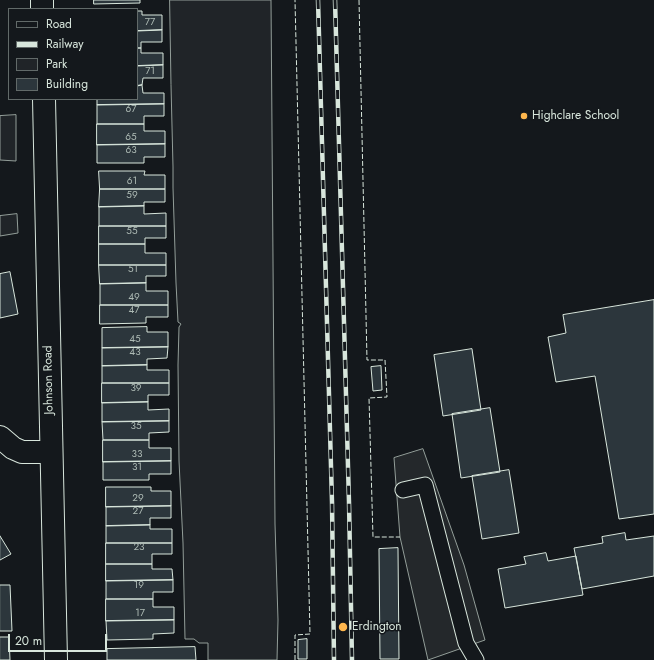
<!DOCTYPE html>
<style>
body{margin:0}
#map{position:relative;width:654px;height:660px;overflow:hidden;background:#14181c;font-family:Jost,sans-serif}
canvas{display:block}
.legend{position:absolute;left:8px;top:8px;width:130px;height:92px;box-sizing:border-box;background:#14181c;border:1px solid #626a69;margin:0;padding:5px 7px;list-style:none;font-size:12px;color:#d8e6dc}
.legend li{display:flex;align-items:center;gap:8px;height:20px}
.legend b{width:20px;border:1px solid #626a69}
.scale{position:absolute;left:8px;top:634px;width:99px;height:18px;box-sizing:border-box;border:2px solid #d8e6dc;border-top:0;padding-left:5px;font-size:12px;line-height:14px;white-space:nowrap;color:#d8e6dc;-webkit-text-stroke:3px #14181c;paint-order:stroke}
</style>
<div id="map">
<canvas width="654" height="660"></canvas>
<ul class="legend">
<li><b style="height:5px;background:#14181c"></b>Road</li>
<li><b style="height:5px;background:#d8e6dc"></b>Railway</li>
<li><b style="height:11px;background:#202428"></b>Park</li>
<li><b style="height:11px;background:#2c363c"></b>Building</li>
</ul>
<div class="scale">20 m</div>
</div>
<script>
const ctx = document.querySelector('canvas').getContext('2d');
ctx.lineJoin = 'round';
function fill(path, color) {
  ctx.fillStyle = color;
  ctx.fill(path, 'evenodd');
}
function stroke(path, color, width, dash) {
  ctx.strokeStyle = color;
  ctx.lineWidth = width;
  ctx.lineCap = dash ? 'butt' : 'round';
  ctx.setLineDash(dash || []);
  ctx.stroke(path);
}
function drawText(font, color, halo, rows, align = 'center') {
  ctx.font = font + ' Jost,sans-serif';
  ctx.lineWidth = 3;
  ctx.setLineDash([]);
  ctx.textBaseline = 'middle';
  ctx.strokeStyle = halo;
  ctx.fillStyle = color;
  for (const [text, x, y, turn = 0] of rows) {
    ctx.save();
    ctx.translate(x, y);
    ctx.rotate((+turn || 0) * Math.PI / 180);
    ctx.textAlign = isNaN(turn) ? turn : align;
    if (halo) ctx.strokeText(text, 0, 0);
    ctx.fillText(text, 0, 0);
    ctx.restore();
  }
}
const green = new Path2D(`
 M170,0H271L275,524L278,620L277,660H208V643H199L194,639H185L183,543L179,461L178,365L179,327L181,324L178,322L176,283L173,188V167L171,85Z
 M16,115V161L0,160V116Z
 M17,214L18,233L0,236V216Z`);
fill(green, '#202428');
stroke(green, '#939e99', 1);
const parking = new Path2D(`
 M423,449L464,565L485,640L428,660L400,537L394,458Z`);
fill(parking, '#24282b');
stroke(parking, '#939e99', 1);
const building = new Path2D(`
 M94,0H140V3L94,4Z
 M137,11H142V15H162V30L137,31Z
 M162,30V42H141V48H137V31Z
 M137,48H141V53H163V65L137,66Z
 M163,65V78H143L142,85L137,86V66Z
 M142,85L143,93H164V104L97,105V99H137V86Z
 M164,104V116H144V124H97V105Z
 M97,124H144V131H165V144L97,145Z
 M165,144V157H144V163H97V145Z
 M99,171H145L144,175H165V189H100Z
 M100,189H165V202H144V206L99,207Z
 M144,206V214L166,213V226H99V207Z
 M99,226H166V238H145V244H99Z
 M99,244H145V253H166V265H99Z
 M99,265H166V276H146V283L100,284Z
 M10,272L18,314L0,318V274Z
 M146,283V291H168V305H100V284Z
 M654,300V514L619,519L595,376L556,382L548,337L566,333L563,315Z
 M100,305H168V317H146V323L100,324Z
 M147,327V332H168V347L102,348V328Z
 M168,347L167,358L147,359V365L102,366V348Z
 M472,349L481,410L443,416L434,355Z
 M147,365V370H169V383H102V366Z
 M381,366L382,390L373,391L371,367Z
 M102,383H169V395H148V402L102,403Z
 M148,402V410L169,409V421L102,422V403Z
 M490,408L500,472L461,478L452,414Z
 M169,421V432L149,433V440H103L102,422Z
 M103,440H149V448H171V461L103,462Z
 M171,461V474H149V480H103V462Z
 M509,470L519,533L482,539L472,476Z
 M106,487H151V491H171V506L106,507Z
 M171,506V518H150V525L106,526V507Z
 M150,525V529H172V543H106V526Z
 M625,533L626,540L654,536V576L582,589L574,548L603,543L602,537Z
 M0,536L11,554L0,560Z
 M106,543H172V554H152V564H106Z
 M398,548L399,659H380L379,549Z
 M546,553L548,561L576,556L583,595L505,608L498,569L526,564L524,557Z
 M106,564H152V569H172L173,580L106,581Z
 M173,580V592H153V599H106V581Z
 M0,585H10L12,631H0Z
 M106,599H153V607H174V620L106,621Z
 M174,620V633L153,634V639L107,640L106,621Z
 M0,637H9L10,660H0Z
 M307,639V659H298V640Z
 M195,647L196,660H107V649Z`);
fill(building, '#2c363c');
stroke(building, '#d8e6dc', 1);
const lane = new Path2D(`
 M403,490L425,485L466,643L476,660`);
const street = new Path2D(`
 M42,0V9
 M44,99L56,660
 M0,437L13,448L22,452H51`);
stroke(lane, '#d8e6dc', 17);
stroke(street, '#d8e6dc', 24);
stroke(lane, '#14181c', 15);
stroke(street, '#14181c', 22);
const rail = new Path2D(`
 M318,0L332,502L334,660
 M335,0L349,502L352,660`);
stroke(rail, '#d8e6dc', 4.5);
stroke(rail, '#14181c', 3, [9]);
stroke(new Path2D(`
 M359,0L367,360H385L387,397L369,398L373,537H400
 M295,660V635L310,634L295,0`), '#d8e6dc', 1, [5, 2]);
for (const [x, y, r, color] of [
 [524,116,4,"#ffb74d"],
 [343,627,5,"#ffb74d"]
]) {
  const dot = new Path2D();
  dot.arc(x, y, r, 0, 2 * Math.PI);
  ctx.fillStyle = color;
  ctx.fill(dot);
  stroke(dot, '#14181c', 1.5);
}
drawText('10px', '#adbab4', null, [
 ["77",150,23],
 ["71",150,72],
 ["67",131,110],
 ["65",131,138],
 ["63",131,151],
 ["61",132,182],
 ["59",132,196],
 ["55",132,232],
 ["51",133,270],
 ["49",134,298],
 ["47",134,311],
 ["45",135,340],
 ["43",135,353],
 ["39",136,389],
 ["35",136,427],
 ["33",137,455],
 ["31",137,468],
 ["29",138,499],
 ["27",138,512],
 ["23",139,548],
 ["19",139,586],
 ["17",140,614]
]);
drawText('12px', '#d8e6dc', '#14181c', [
 ["Highclare School",532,116],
 ["Erdington",352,627]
], 'left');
drawText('12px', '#d8e6dc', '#14181c', [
 ["Johnson Road",49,380,-91]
]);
</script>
